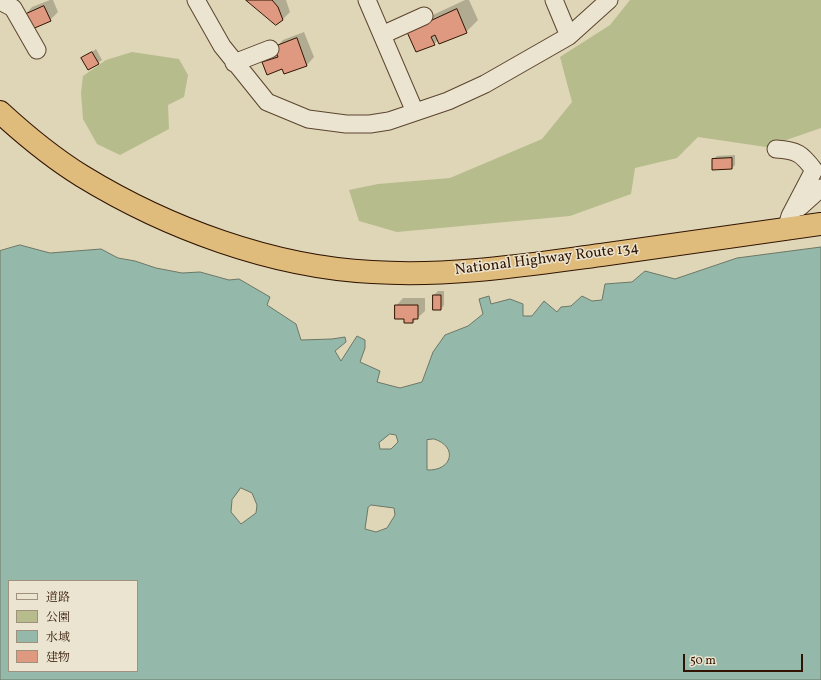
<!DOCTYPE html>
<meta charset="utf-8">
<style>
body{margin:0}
#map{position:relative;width:821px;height:680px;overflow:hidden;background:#ded6b7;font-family:Vollkorn,"Noto Serif JP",serif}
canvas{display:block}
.legend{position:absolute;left:8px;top:580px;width:130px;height:92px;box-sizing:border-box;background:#eae4d0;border:1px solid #a0917d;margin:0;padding:5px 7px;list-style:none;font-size:12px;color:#301401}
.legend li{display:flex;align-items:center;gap:8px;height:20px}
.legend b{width:20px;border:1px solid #a0917d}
.scale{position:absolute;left:683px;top:654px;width:120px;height:18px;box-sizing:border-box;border:2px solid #301401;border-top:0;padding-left:5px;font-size:12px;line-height:14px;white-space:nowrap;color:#301401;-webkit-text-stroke:3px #eae4d0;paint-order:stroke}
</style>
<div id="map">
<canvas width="821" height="680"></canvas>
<ul class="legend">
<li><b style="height:5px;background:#eae4d0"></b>道路</li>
<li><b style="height:11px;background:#b6bc8b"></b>公園</li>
<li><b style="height:11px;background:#94b9aa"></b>水域</li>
<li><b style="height:11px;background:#df9980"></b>建物</li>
</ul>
<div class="scale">50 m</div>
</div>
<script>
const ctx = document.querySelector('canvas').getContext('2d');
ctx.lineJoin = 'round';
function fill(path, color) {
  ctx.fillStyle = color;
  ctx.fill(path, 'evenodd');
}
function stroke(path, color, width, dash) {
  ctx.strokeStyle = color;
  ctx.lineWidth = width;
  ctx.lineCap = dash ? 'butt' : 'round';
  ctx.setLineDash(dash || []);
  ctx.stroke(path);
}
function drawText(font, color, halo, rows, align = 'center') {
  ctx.font = font + ' Vollkorn,serif';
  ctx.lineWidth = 3;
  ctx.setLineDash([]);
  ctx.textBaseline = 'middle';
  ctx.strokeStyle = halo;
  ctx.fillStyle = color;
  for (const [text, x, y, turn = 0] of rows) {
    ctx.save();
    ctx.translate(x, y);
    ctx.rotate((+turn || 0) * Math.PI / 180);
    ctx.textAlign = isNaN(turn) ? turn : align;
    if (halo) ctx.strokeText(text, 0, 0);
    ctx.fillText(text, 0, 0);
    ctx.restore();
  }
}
fill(new Path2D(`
 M630,0H821V128L766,147L698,137L677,158L635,168L631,194L570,216L397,232L359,221L349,190L378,184L450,178L542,139L572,102L560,57L610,25Z
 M132,52L179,59L188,75L184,97L168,105L169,129L120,155L97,144L83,119L81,93L83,76L106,60Z`), '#b6bc8b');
const water = new Path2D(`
 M20,245L50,253L101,249L118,258L135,261L156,268L182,273L200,272L229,280L239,279L270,297L267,305L296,324L301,340L332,339L345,337L346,342L335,351L341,361L357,336L365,340V348L360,362L380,371L377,382L400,388L422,382L433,352L445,335L468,326L483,314L479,299L489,296L491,304L510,299L523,304V316H532L544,301L557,312L561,307L571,306L582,296L592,301L602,300L605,284L632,282L645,271L675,279L737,258L821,247V680H0V251ZM390,434L396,435L398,442L391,449H380L379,443ZM434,439C458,446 453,471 427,470V440ZM241,488L252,493L257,505L256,513L241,524L231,512L232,500ZM371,505L394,508L395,515L387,528L376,532L365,529L368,508ZM9,581H137V671H9Z`);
fill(water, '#94b9aa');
stroke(water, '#6c7766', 1);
fill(new Path2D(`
 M50,0H53L58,12L50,20L25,15L32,7Z
 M247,0H286L290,12L283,19Z
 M465,0H469L478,20L466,32L438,40L434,44L420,21Z
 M304,32L314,57L307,65L283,68L263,63L283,40Z
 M96,49L102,60L88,69L82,59Z
 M735,155V165L732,168L713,159L717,156Z
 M438,291H444V305L441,309H434V295Z
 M403,298H425V311L413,322L405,318L396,306Z`), '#0003');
const building = new Path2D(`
 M246,0H272L278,7L283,20L276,25Z
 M44,6L51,21L30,30L24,15Z
 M457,9L467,33L439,44L435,35L431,37L435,45L416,52L407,32Z
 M297,38L307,66L284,74L282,69L267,75L262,62L278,57L274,47Z
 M92,52L99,64L88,70L81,58Z
 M732,158V169L712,170V159Z
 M433,295H441V310H433Z
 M395,305H418V319H413V323H404V319H395Z`);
fill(building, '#df9980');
stroke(building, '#301401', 1);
const minor = new Path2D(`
 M196,0L222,46L267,102L308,119L346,124H370L389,121L448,101L485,84L569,36L609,0
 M367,0L415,112
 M554,0L569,36
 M0,1L13,8L37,50
 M382,35L424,16
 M234,63L270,49
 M776,149C797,150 802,154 814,170L790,216L786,229
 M800,207L821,188`);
const highway = new Path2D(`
 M0,112C25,135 53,158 82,176C167,228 272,267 372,272C450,277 525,265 601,255C675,245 748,234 821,224`);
stroke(minor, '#5c442e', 19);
stroke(highway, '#301401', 24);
stroke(minor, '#eae4d0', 17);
stroke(highway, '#dfbb7c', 22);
drawText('15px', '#301401', '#eae4d0', [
 ["National Highway Route 134",547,260,-7]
]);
</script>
